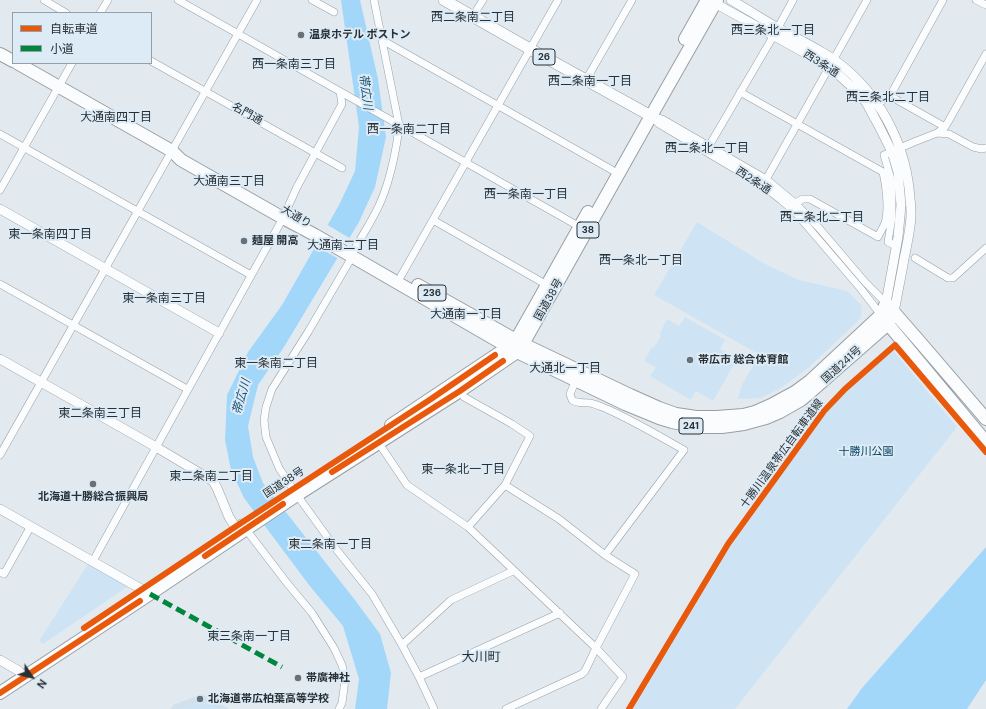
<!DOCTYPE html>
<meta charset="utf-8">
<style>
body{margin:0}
#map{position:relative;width:986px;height:709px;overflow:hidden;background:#e2eaf0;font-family:"DM Sans","Noto Sans JP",sans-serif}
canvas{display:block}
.legend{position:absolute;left:12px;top:12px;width:140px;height:52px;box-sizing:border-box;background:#dcebf6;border:1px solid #94a0a8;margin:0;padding:5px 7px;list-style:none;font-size:12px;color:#292f33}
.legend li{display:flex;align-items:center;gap:8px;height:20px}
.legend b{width:20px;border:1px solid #94a0a8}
.north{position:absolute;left:12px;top:657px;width:40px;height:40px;-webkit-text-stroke:3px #dcebf6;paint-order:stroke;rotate:125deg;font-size:11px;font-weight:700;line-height:16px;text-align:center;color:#292f33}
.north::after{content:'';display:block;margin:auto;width:14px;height:18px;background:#292f33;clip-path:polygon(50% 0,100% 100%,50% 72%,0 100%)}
</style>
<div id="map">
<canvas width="986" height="709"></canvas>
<ul class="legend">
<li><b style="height:5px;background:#e8590c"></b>自転車道</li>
<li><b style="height:5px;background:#00873e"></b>小道</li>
</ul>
<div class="north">N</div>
</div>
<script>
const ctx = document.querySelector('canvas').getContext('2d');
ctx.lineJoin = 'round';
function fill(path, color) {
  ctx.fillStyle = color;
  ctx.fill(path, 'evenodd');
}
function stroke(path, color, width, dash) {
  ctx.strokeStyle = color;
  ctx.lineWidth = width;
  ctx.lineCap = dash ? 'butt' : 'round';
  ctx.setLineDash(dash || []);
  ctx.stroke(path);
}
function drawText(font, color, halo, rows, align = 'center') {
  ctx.font = font + ' "DM Sans","Noto Sans JP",sans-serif';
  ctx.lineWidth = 4;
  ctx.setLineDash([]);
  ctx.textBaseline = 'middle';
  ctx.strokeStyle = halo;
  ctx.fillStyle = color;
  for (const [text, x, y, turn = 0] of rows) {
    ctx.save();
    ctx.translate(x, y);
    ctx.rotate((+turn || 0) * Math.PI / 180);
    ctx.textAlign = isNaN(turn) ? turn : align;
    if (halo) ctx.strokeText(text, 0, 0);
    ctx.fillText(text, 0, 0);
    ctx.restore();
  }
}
fill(new Path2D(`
 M202,694L229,709H171L173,705Z`), '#d1e0eb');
fill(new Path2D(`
 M697,222L765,264L799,280L847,291L862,306L861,318L806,370L779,389L761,398L738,399L742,384L760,355L654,295Z
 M685,317L725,340L720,349L737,359L713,401L696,391L691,400L650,376L656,367L644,361L652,347L654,348L661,335L660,333L667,319L679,326Z
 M892,349L957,427L735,709H629L728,544L824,415L842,394Z
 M88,564L127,587L43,644L39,641Z
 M203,700L219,709H179Z`), '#cee4f4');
fill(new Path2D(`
 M341,0H360L378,79L386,137L375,187L359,222L284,347L258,385L248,426L253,457L263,483L355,600L380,634L391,673L387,709H355L359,679L343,626L309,585L244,498L231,470L225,440L227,395L248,352L282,305L339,205L355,171L359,127Z
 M986,547V680L967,709H847L862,688Z`), '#a2d7fa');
fill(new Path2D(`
 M326,224L351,239L339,259L314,245Z`), '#e2eaf0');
const minor = new Path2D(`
 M44,0L66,13
 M178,0L580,227
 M312,0L334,12
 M976,0L986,5
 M100,13L108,0
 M473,16L483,0
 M382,40L612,170
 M151,61L342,168
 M586,80L632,0
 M740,92L883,172C886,185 889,210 885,223C883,228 880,232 878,237L810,199H803L795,203
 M890,96L945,127
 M877,104L890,96L943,0
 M651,116L659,124L762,185L781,200L794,211L813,233L861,289L881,315
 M652,116L662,119L766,179L795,203L819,228L865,282L886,303
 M937,133L945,127L948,122L986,54
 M0,134L251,275
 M709,146L774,35L793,0
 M764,183L867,0
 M0,190L72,63
 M433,220L547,285
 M892,244L888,242L892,217V183L884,155L914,142L937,133L949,134L973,147L982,149L986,148
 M354,250C363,234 374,218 381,201C390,180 397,148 399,125L374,0
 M352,257L308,332L272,389L266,407L264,420L266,437L279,468L297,495L336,549L372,594L402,645L419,677L434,709
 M915,258L948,278H953L986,248
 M401,276L558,0
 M0,284L187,389
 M576,380L570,394L572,400C578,404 583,402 590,403C595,404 602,407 607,409C634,421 659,436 684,450L605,555
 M460,391L464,397L512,424L530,436L505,485L468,527
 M378,442L407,485L468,527L596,648L623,677L601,709
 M0,455L257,0
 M505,485L559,519L605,555L635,574L596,648L585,671L582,674L506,709
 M241,523L287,583L312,613L334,648L342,665L345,678L344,688L342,703L339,709
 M93,561L283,218L297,187L342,104L340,92
 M0,572L4,574L31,526
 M402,645L451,600L513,571
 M419,677L560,613`);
const tertiary = new Path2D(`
 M731,0C747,9 762,19 778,28C801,41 826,52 846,69C884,102 907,149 910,199C911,205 911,211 911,217C910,231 907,245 904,259C901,277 897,295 894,313
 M711,1L814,58L840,76L853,88L866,102L879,126L892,152L898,172L901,205L898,237L886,303
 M0,209L219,333
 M0,359L156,447L213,481L217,488L229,517L239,533
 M0,509L150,594
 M0,660L19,671L23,678`);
const primary = new Path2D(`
 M444,0L530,49L651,116`);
const trunk = new Path2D(`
 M685,39L707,0
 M0,54L13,61
 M17,63L172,151L181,160L283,218L315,235L517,352L625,404L659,418L672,422L687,425L705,427H722L744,424L766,418L780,412L801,400L807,395L888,324L894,313
 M418,285L523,344L630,395L659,408L676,414L696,417H717L743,415L755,412L771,405L795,392L810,381L881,315L886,303L920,342L986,419
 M883,318L986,442
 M391,425L508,347L516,340L547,285L588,212
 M0,693L150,594L297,495L460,391L517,352L523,344L651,116L717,0`);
stroke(minor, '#999fa4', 8);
stroke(tertiary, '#999fa4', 10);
stroke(primary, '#999fa4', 12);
stroke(trunk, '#999fa4', 14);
stroke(minor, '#fbfcfd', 7);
stroke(tertiary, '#fbfcfd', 9);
stroke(primary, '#fbfcfd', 11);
stroke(trunk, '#fbfcfd', 12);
stroke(new Path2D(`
 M150,594L282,667`), '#00873e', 5, [10, 5]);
stroke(new Path2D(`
 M332,472L460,391L503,361
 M205,556L283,504
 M84,628L235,527L431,399L495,355
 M0,693L140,601
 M629,709L728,544L824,411L845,389L895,345L986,452`), '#e8590c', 6);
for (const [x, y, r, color] of [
 [301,35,4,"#6a7075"],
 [244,241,4,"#6a7075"],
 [690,360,4,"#6a7075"],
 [93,484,4,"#6a7075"],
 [298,678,4,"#6a7075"],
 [200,699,4,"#6a7075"]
]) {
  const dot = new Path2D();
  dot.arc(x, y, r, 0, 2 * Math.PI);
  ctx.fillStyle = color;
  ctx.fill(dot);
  stroke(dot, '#dcebf6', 1.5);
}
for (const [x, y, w] of [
 [544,57,22],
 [588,230,22],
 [432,293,28],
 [691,426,24]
]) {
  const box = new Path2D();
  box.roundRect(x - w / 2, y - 8, w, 16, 3);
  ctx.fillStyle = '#dcebf6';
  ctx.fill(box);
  stroke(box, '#292f33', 1);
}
drawText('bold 10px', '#292f33', null, [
 ["26",544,57],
 ["38",588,230],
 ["236",432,293],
 ["241",691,426]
]);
drawText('bold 11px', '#292f33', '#dcebf6', [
 ["温泉ホテル ボストン",309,35],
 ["麺屋 開高",252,241],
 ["帯広市 総合体育館",698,360],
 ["北海道十勝総合振興局",93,497,"center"],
 ["帯廣神社",306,678],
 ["北海道帯広柏葉高等学校",208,699]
], 'left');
drawText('11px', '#292f33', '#dcebf6', [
 ["西3条通",821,64,33],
 ["名門通",247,114,29],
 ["西2条通",753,181,33],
 ["大通り",296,217,30],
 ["国道38号",549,300,-61],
 ["国道241号",842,365,-42],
 ["十勝川温泉帯広自転車道線",782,454,-54],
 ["国道38号",284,483,-33]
]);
drawText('11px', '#034160', '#dcebf6', [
 ["十勝川公園",866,452]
]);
drawText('12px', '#292f33', '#dcebf6', [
 ["西二条南二丁目",473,18],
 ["西三条北一丁目",773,31],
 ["西一条南三丁目",294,65],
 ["西二条南一丁目",590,82],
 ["西三条北二丁目",888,98],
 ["大通南四丁目",116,118],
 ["西一条南二丁目",409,130],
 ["西二条北一丁目",707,149],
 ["大通南三丁目",229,182],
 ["西一条南一丁目",526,195],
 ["西二条北二丁目",822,218],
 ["東一条南四丁目",50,235],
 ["大通南二丁目",343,246],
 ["西一条北一丁目",641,261],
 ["東一条南三丁目",164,299],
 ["大通南一丁目",466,315],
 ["東一条南二丁目",276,364],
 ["大通北一丁目",565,369],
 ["東二条南三丁目",100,414],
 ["東一条北一丁目",463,470],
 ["東二条南二丁目",211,477],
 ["東二条南一丁目",330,545],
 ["東三条南一丁目",249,637]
]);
drawText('italic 12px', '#1d5474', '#dcebf6', [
 ["帯広川",365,92,82],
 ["帯広川",242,397,-74]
]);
drawText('13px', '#292f33', '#dcebf6', [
 ["大川町",481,658]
]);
</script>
